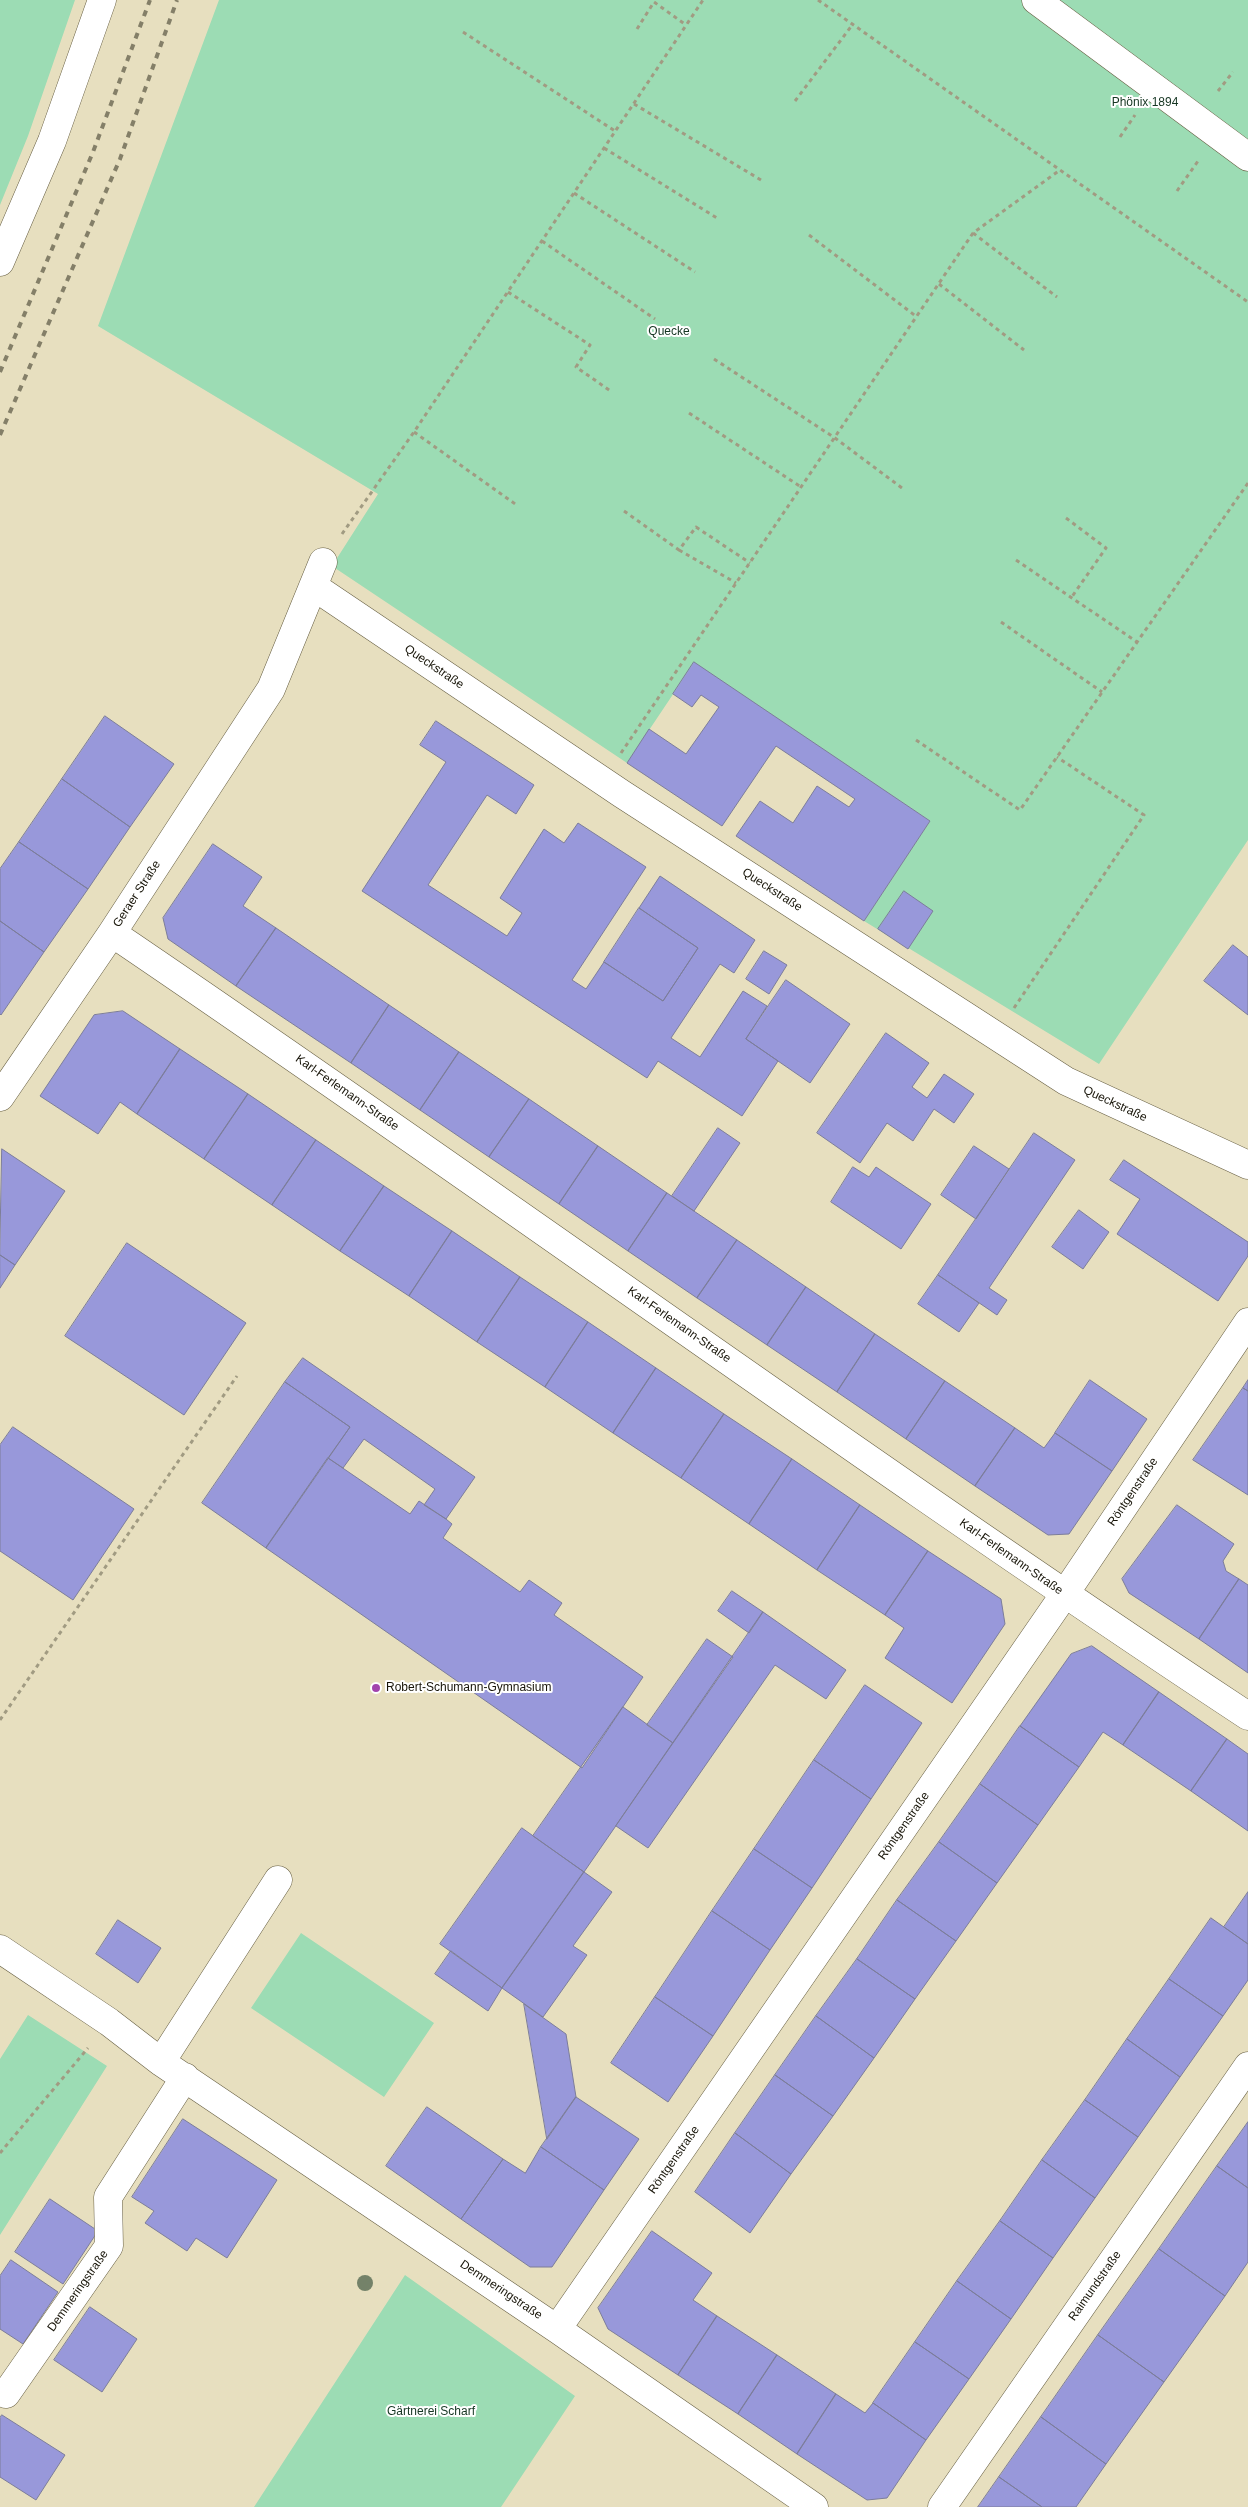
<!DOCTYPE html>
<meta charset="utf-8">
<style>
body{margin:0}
canvas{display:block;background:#e7dfbf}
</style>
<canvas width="1248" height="2507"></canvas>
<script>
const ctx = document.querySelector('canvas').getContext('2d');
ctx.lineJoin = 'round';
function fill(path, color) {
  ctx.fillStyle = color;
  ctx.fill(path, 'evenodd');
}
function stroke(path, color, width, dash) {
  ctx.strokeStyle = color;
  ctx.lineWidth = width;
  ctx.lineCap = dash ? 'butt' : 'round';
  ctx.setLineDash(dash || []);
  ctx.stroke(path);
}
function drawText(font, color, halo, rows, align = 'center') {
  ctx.font = font + ' Helvetica,sans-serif';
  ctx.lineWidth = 4;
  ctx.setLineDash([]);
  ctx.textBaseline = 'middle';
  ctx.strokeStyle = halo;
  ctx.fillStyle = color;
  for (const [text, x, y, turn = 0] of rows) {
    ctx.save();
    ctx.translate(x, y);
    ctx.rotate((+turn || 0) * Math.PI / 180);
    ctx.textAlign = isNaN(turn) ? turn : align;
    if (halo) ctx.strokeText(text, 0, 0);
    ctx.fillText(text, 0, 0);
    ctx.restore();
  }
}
fill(new Path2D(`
 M0,0H75L28,136L0,205Z
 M219,0H1248V840L1099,1064L864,921L930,821L694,663L627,763L332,566L378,494L98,326Z
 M301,1933L434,2023L384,2097L251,2008Z
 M28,2015L107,2066L0,2235V2059Z
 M405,2275L575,2396L501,2507H254Z`), '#9cdcb4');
const building = new Path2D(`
 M694,662L930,821L864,921L736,836L760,801L793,823L817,786L849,807L855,799L776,746L722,826L627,763L649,729L686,754L719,707L701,695L692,707L673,694Z
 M105,716L174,764L130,827L62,779Z
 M436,721L534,785L516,814L487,795L428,885L507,936L522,913L500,898L544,829L564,843L578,823L646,867L572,980L586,989L604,962L663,1001L698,948L639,908L660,876L755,940L734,973L720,964L671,1038L700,1057L743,991L767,1006L746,1039L778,1061L742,1116L658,1061L647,1078L362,891L446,762L420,745Z
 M62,779L130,827L88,889L19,842Z
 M19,842L88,889L44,952L0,921V869Z
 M213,844L262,877L243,906L276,928L236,986L168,939L163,918Z
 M904,891L933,911L908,949L878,929Z
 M639,908L698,948L663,1001L604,962Z
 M0,921L44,952L1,1015L0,1014Z
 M276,928L389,1005L351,1063L236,986Z
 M1233,945L1248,957V1015L1204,981Z
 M764,951L787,965L769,994L746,979Z
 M786,980L850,1024L810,1083L746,1039Z
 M389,1005L459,1052L420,1110L351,1063Z
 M123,1011L180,1049L137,1114L120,1102L98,1134L40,1096L94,1015Z
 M886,1033L929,1063L912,1087L927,1098L944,1074L974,1094L954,1123L934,1109L913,1141L887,1123L860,1163L817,1133Z
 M180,1049L248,1094L204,1159L137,1114Z
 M459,1052L529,1099L489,1157L420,1110Z
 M248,1094L316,1140L272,1205L204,1159Z
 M529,1099L598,1146L559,1204L489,1157Z
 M718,1128L740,1143L694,1211L672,1196Z
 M1034,1133L1075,1160L989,1288L1007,1300L997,1315L938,1275Z
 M316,1140L384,1186L340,1251L272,1205Z
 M598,1146L667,1193L628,1251L559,1204Z
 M974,1146L1009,1169L976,1219L941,1195Z
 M2,1149L65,1191L15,1265L0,1255Z
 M1124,1160L1248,1242V1256L1218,1301L1117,1234L1140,1199L1110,1180Z
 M853,1167L869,1177L876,1167L931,1204L901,1249L831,1202Z
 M384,1186L452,1231L409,1296L340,1251Z
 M667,1193L737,1240L697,1298L628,1251Z
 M1079,1210L1109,1232L1083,1269L1052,1247Z
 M452,1231L520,1277L477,1342L409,1296Z
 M737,1240L806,1287L767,1345L697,1298Z
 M127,1243L246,1323L184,1415L65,1336Z
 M0,1255L15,1265L0,1288Z
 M938,1275L979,1303L959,1332L918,1304Z
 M520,1277L588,1322L545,1387L477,1342Z
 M806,1287L875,1334L837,1392L767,1345Z
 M588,1322L656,1368L613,1433L545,1387Z
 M875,1334L945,1381L906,1439L837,1392Z
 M303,1358L475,1477L446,1519L424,1505L435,1489L364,1439L343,1468L328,1458L350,1427L285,1382Z
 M656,1368L724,1414L681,1478L613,1433Z
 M1090,1380L1147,1419L1112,1471L1055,1433Z
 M1248,1380V1391L1243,1388Z
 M945,1381L1015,1428L975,1486L906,1439Z
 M285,1382L350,1427L266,1548L202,1503Z
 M1243,1388L1248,1391V1495L1193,1460Z
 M724,1414L792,1459L749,1524L681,1478Z
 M13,1427L134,1509L73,1600L0,1551V1445Z
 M1015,1428L1044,1448L1055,1433L1112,1471L1069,1534L1048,1535L975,1486Z
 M328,1458L410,1514L419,1501L446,1519L452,1524L443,1538L520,1592L529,1580L562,1603L554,1615L643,1677L582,1768L266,1548Z
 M792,1459L860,1505L817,1570L749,1524Z
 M860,1505L928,1551L885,1615L817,1570Z
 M1177,1505L1234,1544L1223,1561L1226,1571L1239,1579L1199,1639L1129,1593L1122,1579Z
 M928,1551L1001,1599L1005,1624L952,1703L885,1658L904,1628L885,1615Z
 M1239,1579L1248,1585V1673L1199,1639Z
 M732,1591L763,1612L749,1633L718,1611Z
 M763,1612L846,1670L826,1699L775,1665L648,1848L616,1826Z
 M707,1639L733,1657L673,1743L647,1725Z
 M1092,1646L1159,1692L1123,1745L1103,1732L1079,1767L1020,1726L1071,1654Z
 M865,1685L922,1723L871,1799L814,1760Z
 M1159,1692L1227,1739L1191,1791L1123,1745Z
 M623,1707L673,1743L584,1872L533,1836Z
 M1020,1726L1079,1767L1038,1825L980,1784Z
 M1227,1739L1248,1754V1831L1191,1791Z
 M814,1760L871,1799L812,1888L754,1849Z
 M980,1784L1038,1825L997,1883L939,1842Z
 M522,1828L584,1872L502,1988L440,1944Z
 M939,1842L997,1883L956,1941L897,1900Z
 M754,1849L812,1888L770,1950L712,1911Z
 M584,1872L612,1892L573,1946L587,1955L543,2017L502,1988Z
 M1248,1892V1944L1224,1927Z
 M897,1900L956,1941L915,1999L857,1959Z
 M712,1911L770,1950L713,2036L655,1997Z
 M1211,1918L1248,1944V1980L1223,2016L1169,1979Z
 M118,1920L161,1948L138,1983L96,1954Z
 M451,1951L502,1988L488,2011L435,1974Z
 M857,1959L915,1999L874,2058L816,2016Z
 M1169,1979L1223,2016L1180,2077L1127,2039Z
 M655,1997L713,2036L668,2102L611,2063Z
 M524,2004L566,2034L576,2097L547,2139Z
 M816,2016L874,2058L833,2116L775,2075Z
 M1127,2039L1180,2077L1138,2137L1085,2100Z
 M775,2075L833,2116L791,2174L735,2133Z
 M576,2097L639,2139L604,2190L541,2147Z
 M1085,2100L1138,2137L1095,2198L1042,2160Z
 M427,2107L503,2159L461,2219L386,2166Z
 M183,2119L277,2180L227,2258L196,2238L187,2251L145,2223L154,2211L132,2197Z
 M1248,2122V2188L1217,2166Z
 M735,2133L791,2174L750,2233L695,2192Z
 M541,2147L604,2190L552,2267H530L461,2219L503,2159L525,2173Z
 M1042,2160L1095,2198L1053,2258L1000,2221Z
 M1217,2166L1248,2188V2262L1225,2296L1159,2249Z
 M50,2199L98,2231L63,2284L15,2252Z
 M1000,2221L1053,2258L1011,2319L957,2281Z
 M652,2231L712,2273L693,2300L717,2316L678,2375L608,2329L598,2308Z
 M1159,2249L1225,2296L1164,2382L1098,2335Z
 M11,2260L58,2292L23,2344L0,2329V2276Z
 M957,2281L1011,2319L969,2379L915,2342Z
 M90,2307L137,2339L102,2392L54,2360Z
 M717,2316L777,2355L738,2414L678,2375Z
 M1098,2335L1164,2382L1106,2464L1041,2417Z
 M915,2342L969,2379L926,2440L873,2403Z
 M777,2355L836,2394L797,2454L738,2414Z
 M836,2394L865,2413L873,2403L926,2440L887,2498L867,2500L797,2454Z
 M2,2415L65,2455L36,2500L0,2477V2418Z
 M1041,2417L1106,2464L1076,2507H1042L999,2477Z
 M999,2477L1042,2507H978Z`);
fill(building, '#9898da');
stroke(building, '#7c7d9a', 1);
const minor = new Path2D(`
 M1036,0L1248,157
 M0,262L52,141L102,0
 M313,586L622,794L1066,1081L1248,1165
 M112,933C493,1191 864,1463 1248,1716
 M0,1097L112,933L271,689L323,562
 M0,1949L109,2022L161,2062L557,2329L814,2507
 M161,2062L278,1880
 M557,2329L1064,1595L1248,1322
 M6,2394L109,2246L108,2197L185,2077
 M942,2507L1248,2066`);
stroke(minor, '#675f43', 29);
stroke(new Path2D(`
 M818,0L1248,302
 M637,29L654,2L686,25
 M463,32L615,131
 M1218,91L1233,72
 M795,101L853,24
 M634,104L761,180
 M1120,137L1135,115
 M604,148L717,218
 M1177,191L1198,161
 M574,193L695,272
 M973,233L1057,297
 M809,235L917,317
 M542,241L655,319
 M939,284L1024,350
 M508,292L590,345L576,367L612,392
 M714,359L835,438L902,488
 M689,413L801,487
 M414,432L518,506
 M624,511L679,550L696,527L750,563
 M1066,518L1106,548L1071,598
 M342,534L414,432L703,0
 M679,550L736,583
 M1016,560L1137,642
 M1001,622L1102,692
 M916,740L1020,810L1248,483
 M621,753L973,233L1060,170
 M1014,1008L1144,815L1057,757
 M0,1720L237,1376
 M0,2153L88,2048`), '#a19b82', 3, [4, 4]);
stroke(minor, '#fff', 28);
stroke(new Path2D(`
 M0,372L93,152L150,0
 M0,435L120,159L177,0`), '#847f68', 4, [6, 6]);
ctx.fillStyle = '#748269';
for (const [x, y] of [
 [365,2283]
]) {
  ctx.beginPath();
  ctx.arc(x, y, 8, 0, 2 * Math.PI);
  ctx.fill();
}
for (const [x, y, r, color] of [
 [376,1688,5,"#a244ad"]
]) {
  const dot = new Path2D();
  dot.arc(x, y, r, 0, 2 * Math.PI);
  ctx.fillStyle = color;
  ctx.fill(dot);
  stroke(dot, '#fff', 2);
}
drawText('12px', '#163623', '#fff', [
 ["Phönix 1894",1145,103],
 ["Quecke",669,332],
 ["Gärtnerei Scharf",431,2412]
]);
drawText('12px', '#181509', '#fff', [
 ["Queckstraße",434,667,34],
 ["Queckstraße",772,890,33],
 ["Geraer Straße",137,894,-57],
 ["Karl-Ferlemann-Straße",347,1093,35],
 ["Queckstraße",1115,1104,25],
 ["Karl-Ferlemann-Straße",679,1325,35],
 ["Röntgenstraße",1133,1492,-56],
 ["Karl-Ferlemann-Straße",1011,1557,35],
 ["Röntgenstraße",904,1826,-55],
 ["Röntgenstraße",674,2160,-55],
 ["Raimundstraße",1095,2286,-55],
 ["Demmeringstraße",501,2290,34],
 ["Demmeringstraße",78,2291,-55]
]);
drawText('12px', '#181509', '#fff', [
 ["Robert-Schumann-Gymnasium",386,1688]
], 'left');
</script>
